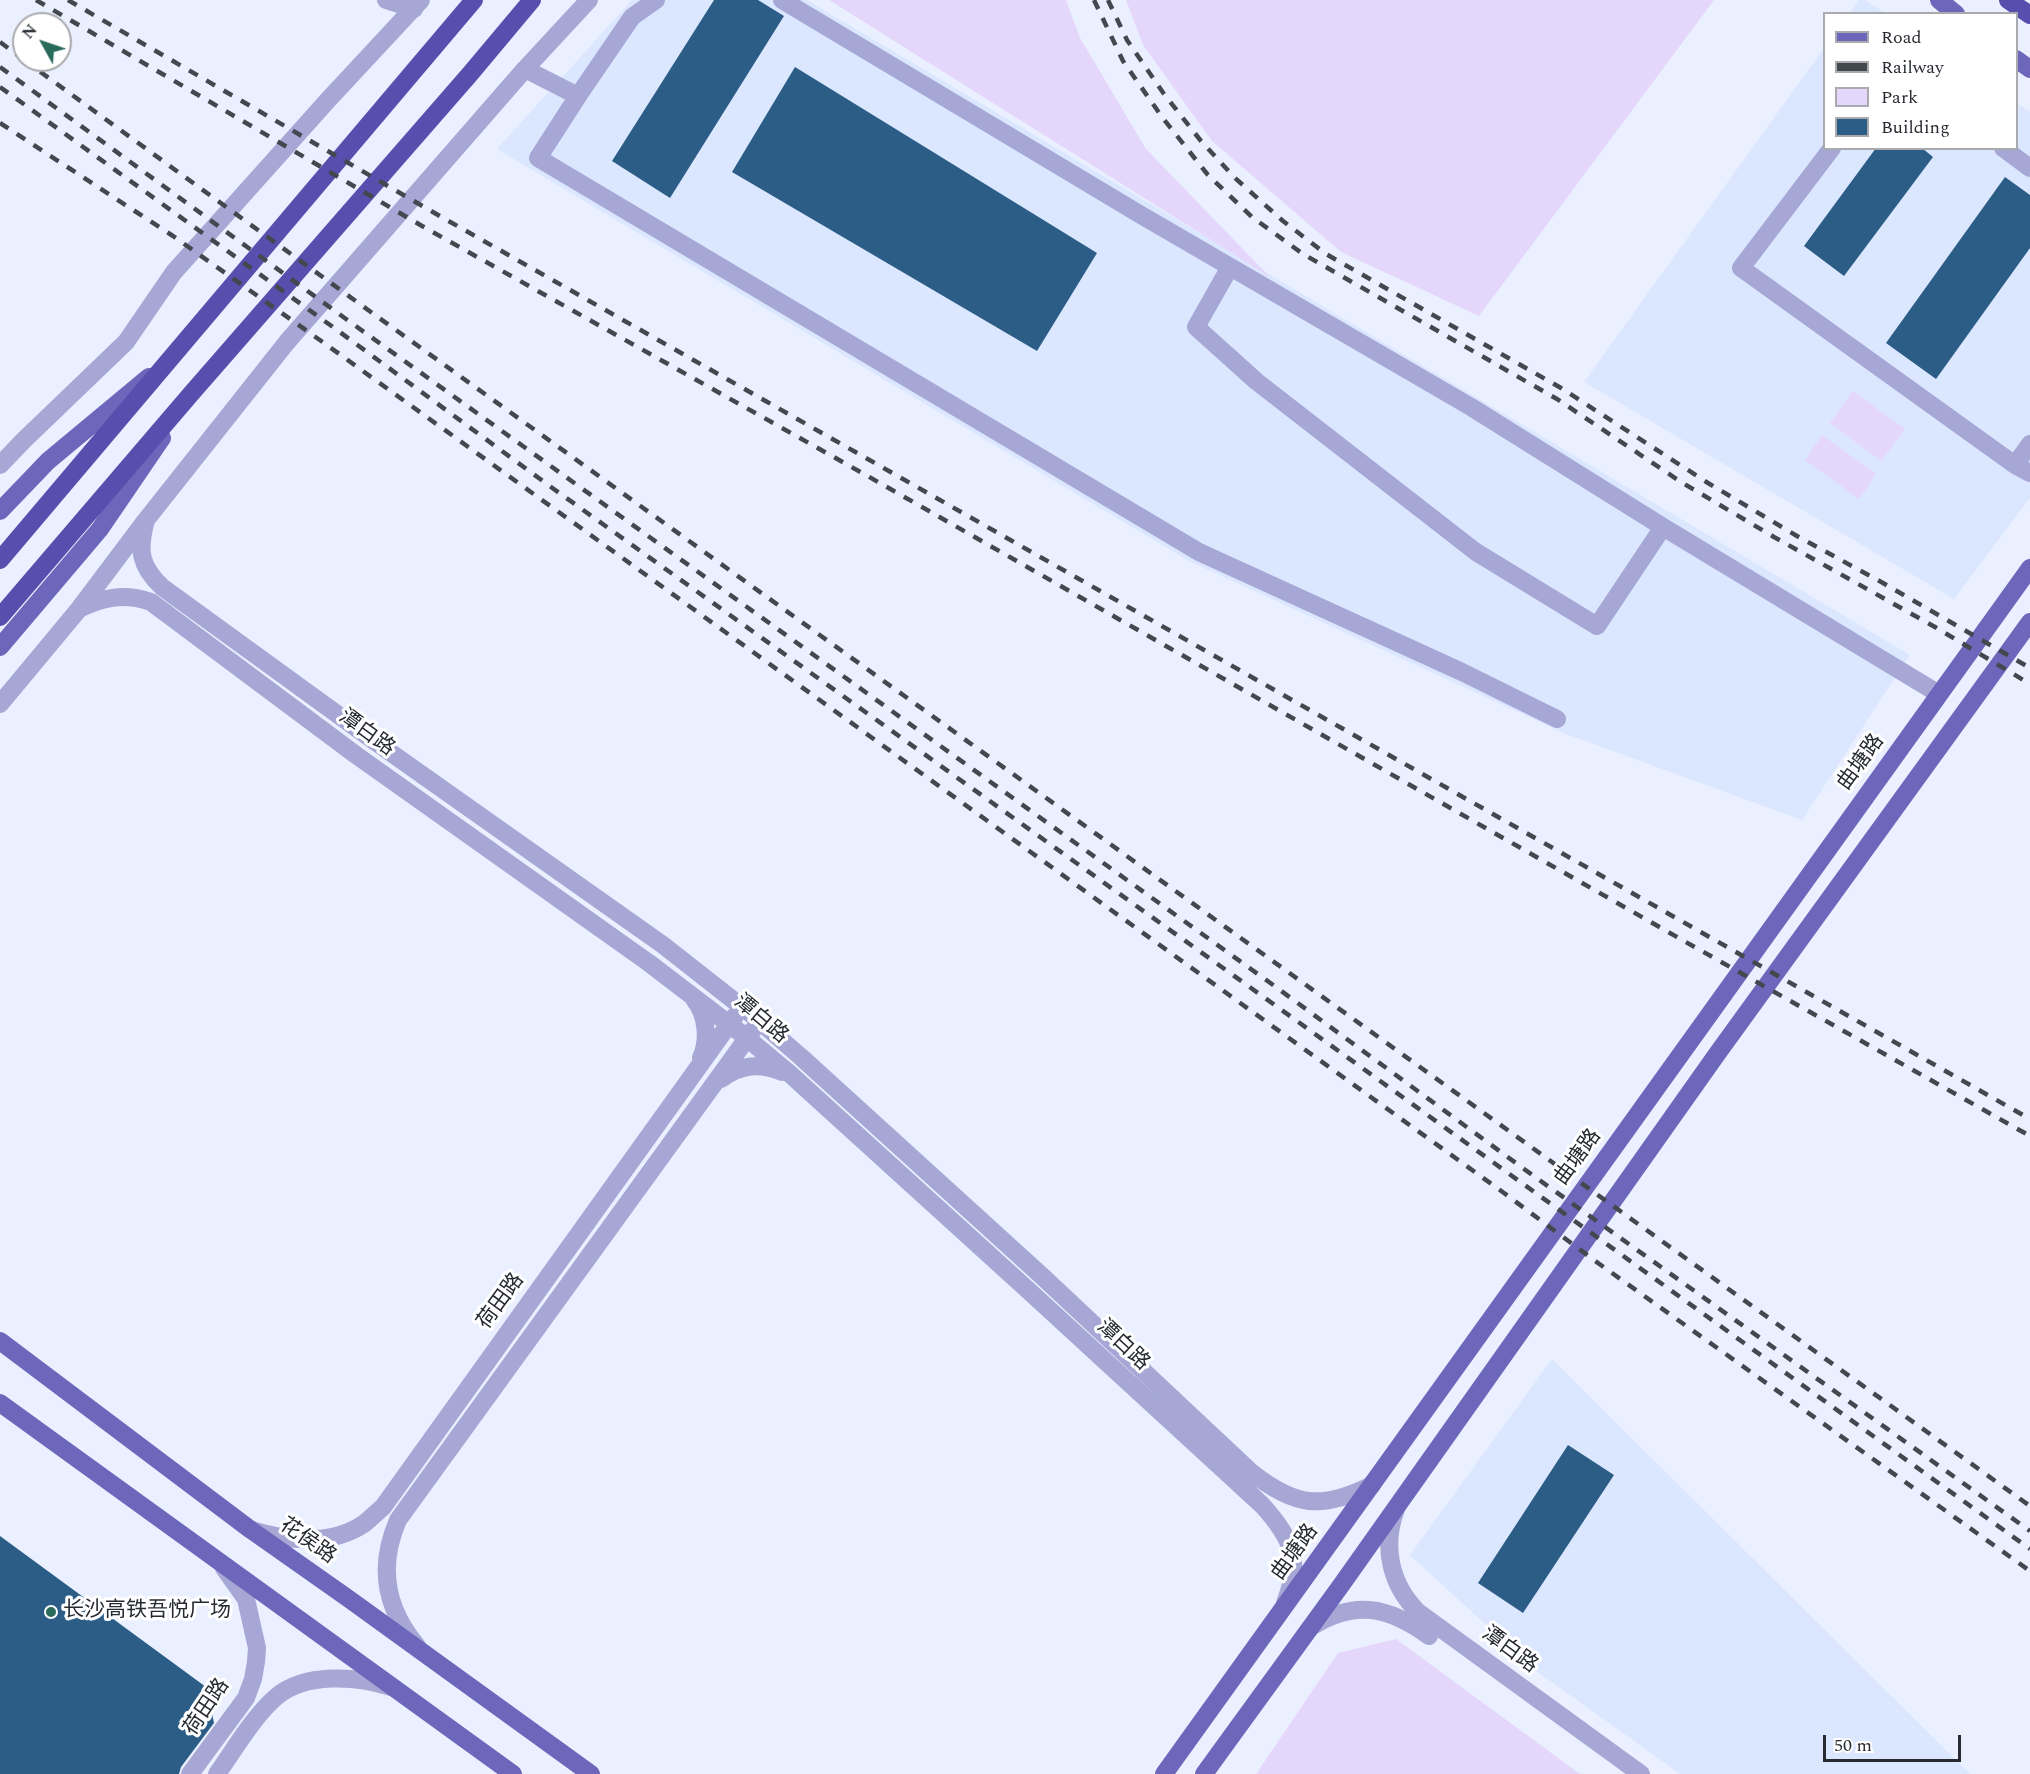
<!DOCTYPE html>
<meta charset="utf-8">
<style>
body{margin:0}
#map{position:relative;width:2030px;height:1774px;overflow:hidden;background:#eaf0ff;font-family:Spectral,serif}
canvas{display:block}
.legend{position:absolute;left:1823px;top:12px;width:195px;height:138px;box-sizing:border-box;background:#fff;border:2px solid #a9aaad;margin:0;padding:8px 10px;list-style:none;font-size:18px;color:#272b31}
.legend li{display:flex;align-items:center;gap:12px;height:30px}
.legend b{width:30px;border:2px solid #a9aaad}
.north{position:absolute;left:12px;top:12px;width:60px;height:60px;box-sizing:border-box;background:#fff;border:2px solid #a9aaad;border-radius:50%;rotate:310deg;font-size:16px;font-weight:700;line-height:24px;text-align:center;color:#272b31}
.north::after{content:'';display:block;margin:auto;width:21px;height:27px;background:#296b5b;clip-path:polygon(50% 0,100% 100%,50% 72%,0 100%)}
.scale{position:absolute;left:1823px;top:1735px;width:138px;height:27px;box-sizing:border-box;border:3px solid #272b31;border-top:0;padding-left:8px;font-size:18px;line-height:21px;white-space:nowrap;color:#272b31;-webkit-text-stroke:4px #fff;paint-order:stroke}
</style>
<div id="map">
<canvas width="2030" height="1774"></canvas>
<ul class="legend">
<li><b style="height:8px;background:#6c67ba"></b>Road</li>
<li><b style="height:8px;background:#43484f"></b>Railway</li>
<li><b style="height:16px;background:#e5d7fc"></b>Park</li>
<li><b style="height:16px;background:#2c5d87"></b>Building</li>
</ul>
<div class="north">N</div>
<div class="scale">50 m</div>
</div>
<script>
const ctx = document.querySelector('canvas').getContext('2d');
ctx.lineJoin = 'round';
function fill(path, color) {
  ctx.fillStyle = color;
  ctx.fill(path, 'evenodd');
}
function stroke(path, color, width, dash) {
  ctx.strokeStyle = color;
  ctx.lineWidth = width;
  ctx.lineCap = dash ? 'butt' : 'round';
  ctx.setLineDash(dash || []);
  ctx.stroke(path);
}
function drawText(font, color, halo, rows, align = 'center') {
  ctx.font = font + ' Spectral,"Noto Sans SC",serif';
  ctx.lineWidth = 6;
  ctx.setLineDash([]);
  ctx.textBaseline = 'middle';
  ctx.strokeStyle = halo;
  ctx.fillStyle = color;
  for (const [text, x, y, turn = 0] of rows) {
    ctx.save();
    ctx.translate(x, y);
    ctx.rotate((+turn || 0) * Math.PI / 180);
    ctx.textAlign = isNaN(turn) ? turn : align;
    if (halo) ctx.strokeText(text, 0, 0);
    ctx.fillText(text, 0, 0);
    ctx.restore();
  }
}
fill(new Path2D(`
 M632,0H807L1910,655L1802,820L1566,734L1189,561L497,149Z
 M1859,0H1865L1885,13H1850Z
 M1824,48V148H2016L2017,103L2030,112V498L1954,599L1584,382Z
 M1552,1359L1970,1774H1680L1535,1670L1410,1555Z`), '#dbe6ff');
fill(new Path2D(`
 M829,0H1066L1080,38L1146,149L1270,277Z
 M1126,0H1714L1479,316L1341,252L1212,141L1143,45Z
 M1853,391L1905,429L1881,461L1830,423Z
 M1822,435L1876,474L1859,499L1805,460Z
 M1396,1639L1580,1774H1256L1338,1653Z`), '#e5d7fc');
fill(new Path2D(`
 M714,0H758L784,16L670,198L612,161Z
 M795,67L1097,253L1037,351L732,172Z
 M1876,148H1922L1933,157L1844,276L1804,246Z
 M2005,177L2030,195V248L1936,379L1886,343Z
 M1568,1445L1614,1475L1523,1613L1478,1583Z
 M0,1536L206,1687L214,1723L181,1767L179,1774H0Z`), '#2c5d87');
stroke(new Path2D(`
 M386,0L414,9
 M782,0L1141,215L1471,407L1663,527L1939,694
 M525,69L578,96L632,17L656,0
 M578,96L538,158L1199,552L1462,672L1557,719
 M1832,148L1741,268L2015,465L2030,473
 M2003,148L2030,168
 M1230,267L1196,327L1256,381L1476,552L1597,626L1663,527
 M0,465L24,440L126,342L174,272L328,100L421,0
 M2015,465L2030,444
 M146,520C138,550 139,565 162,587L370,738L663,945L756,1018L801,1057L1043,1277L1251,1472C1295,1507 1322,1510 1372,1485
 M79,609C104,597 124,593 151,602L356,755L649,963L742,1034L790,1074L1029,1291L1262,1505C1292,1538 1302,1560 1285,1603
 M0,704L79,609L146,520L287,342L525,69L589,0
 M694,999C707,1015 709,1040 701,1058
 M721,1079C741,1064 760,1063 782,1072
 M1396,1509C1382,1546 1390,1584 1418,1612L1641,1774
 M252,1530C288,1541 332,1546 365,1523C371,1518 377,1512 383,1507L735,1016
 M1311,1627C1355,1599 1389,1607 1429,1636
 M417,1646C385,1608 378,1566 398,1520L753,1030
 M190,1774L246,1698L253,1679L256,1662L257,1648L246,1599L224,1568
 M217,1774C234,1750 253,1717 276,1697C305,1672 357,1676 391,1687`), '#a6a7d5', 18);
stroke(new Path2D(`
 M1939,0L1956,14
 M2016,59L2030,69
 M0,511L48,461L149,377
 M0,647L100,529L162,438
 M0,1341L251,1530L349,1599L591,1774
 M0,1403L513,1774
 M1164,1774L2030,568
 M1204,1774L1342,1584L1717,1054L2030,622`), '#6c67ba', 18);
stroke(new Path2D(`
 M2008,0L2030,15
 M0,560L474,0
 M0,617L190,395L470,74L532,0`), '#584eae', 18);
stroke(new Path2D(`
 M36,0L422,226L864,474L1684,941L2030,1136
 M68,0L431,211L2030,1119
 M1094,0L1123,61L1162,117L1208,175L1252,217L1303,254L1557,399L1681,482L1774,537L1935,627L2030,684
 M1108,0L1127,40L1164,94L1201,141L1235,178L1283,221L1326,254L1561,388L1708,483L1797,536L1883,583L2030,668
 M0,42L24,60
 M24,60L357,302L2030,1506
 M0,67L346,319L1269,982L1524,1169L2030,1531
 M0,87L337,330L551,487L1265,998L2030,1549
 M0,123L173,236L324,343L1504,1193L1598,1263L2030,1571`), '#43484f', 4.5, [10, 10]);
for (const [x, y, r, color] of [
 [51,1612,6,"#296b5b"]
]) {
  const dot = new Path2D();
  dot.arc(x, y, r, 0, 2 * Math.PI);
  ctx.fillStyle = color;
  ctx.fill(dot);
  stroke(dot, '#fff', 2);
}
drawText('21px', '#272b31', '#fff', [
 ["潭白路",366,734,36],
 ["曲塘路",1862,763,-54],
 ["潭白路",760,1020,40],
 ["曲塘路",1579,1158,-54],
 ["荷田路",502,1302,-54],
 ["潭白路",1122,1346,43],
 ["花侯路",307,1542,35],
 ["曲塘路",1296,1553,-54],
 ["潭白路",1509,1651,36],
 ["荷田路",208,1708,-56]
]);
drawText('21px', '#272b31', '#fff', [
 ["长沙高铁吾悦广场",63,1612]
], 'left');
</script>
